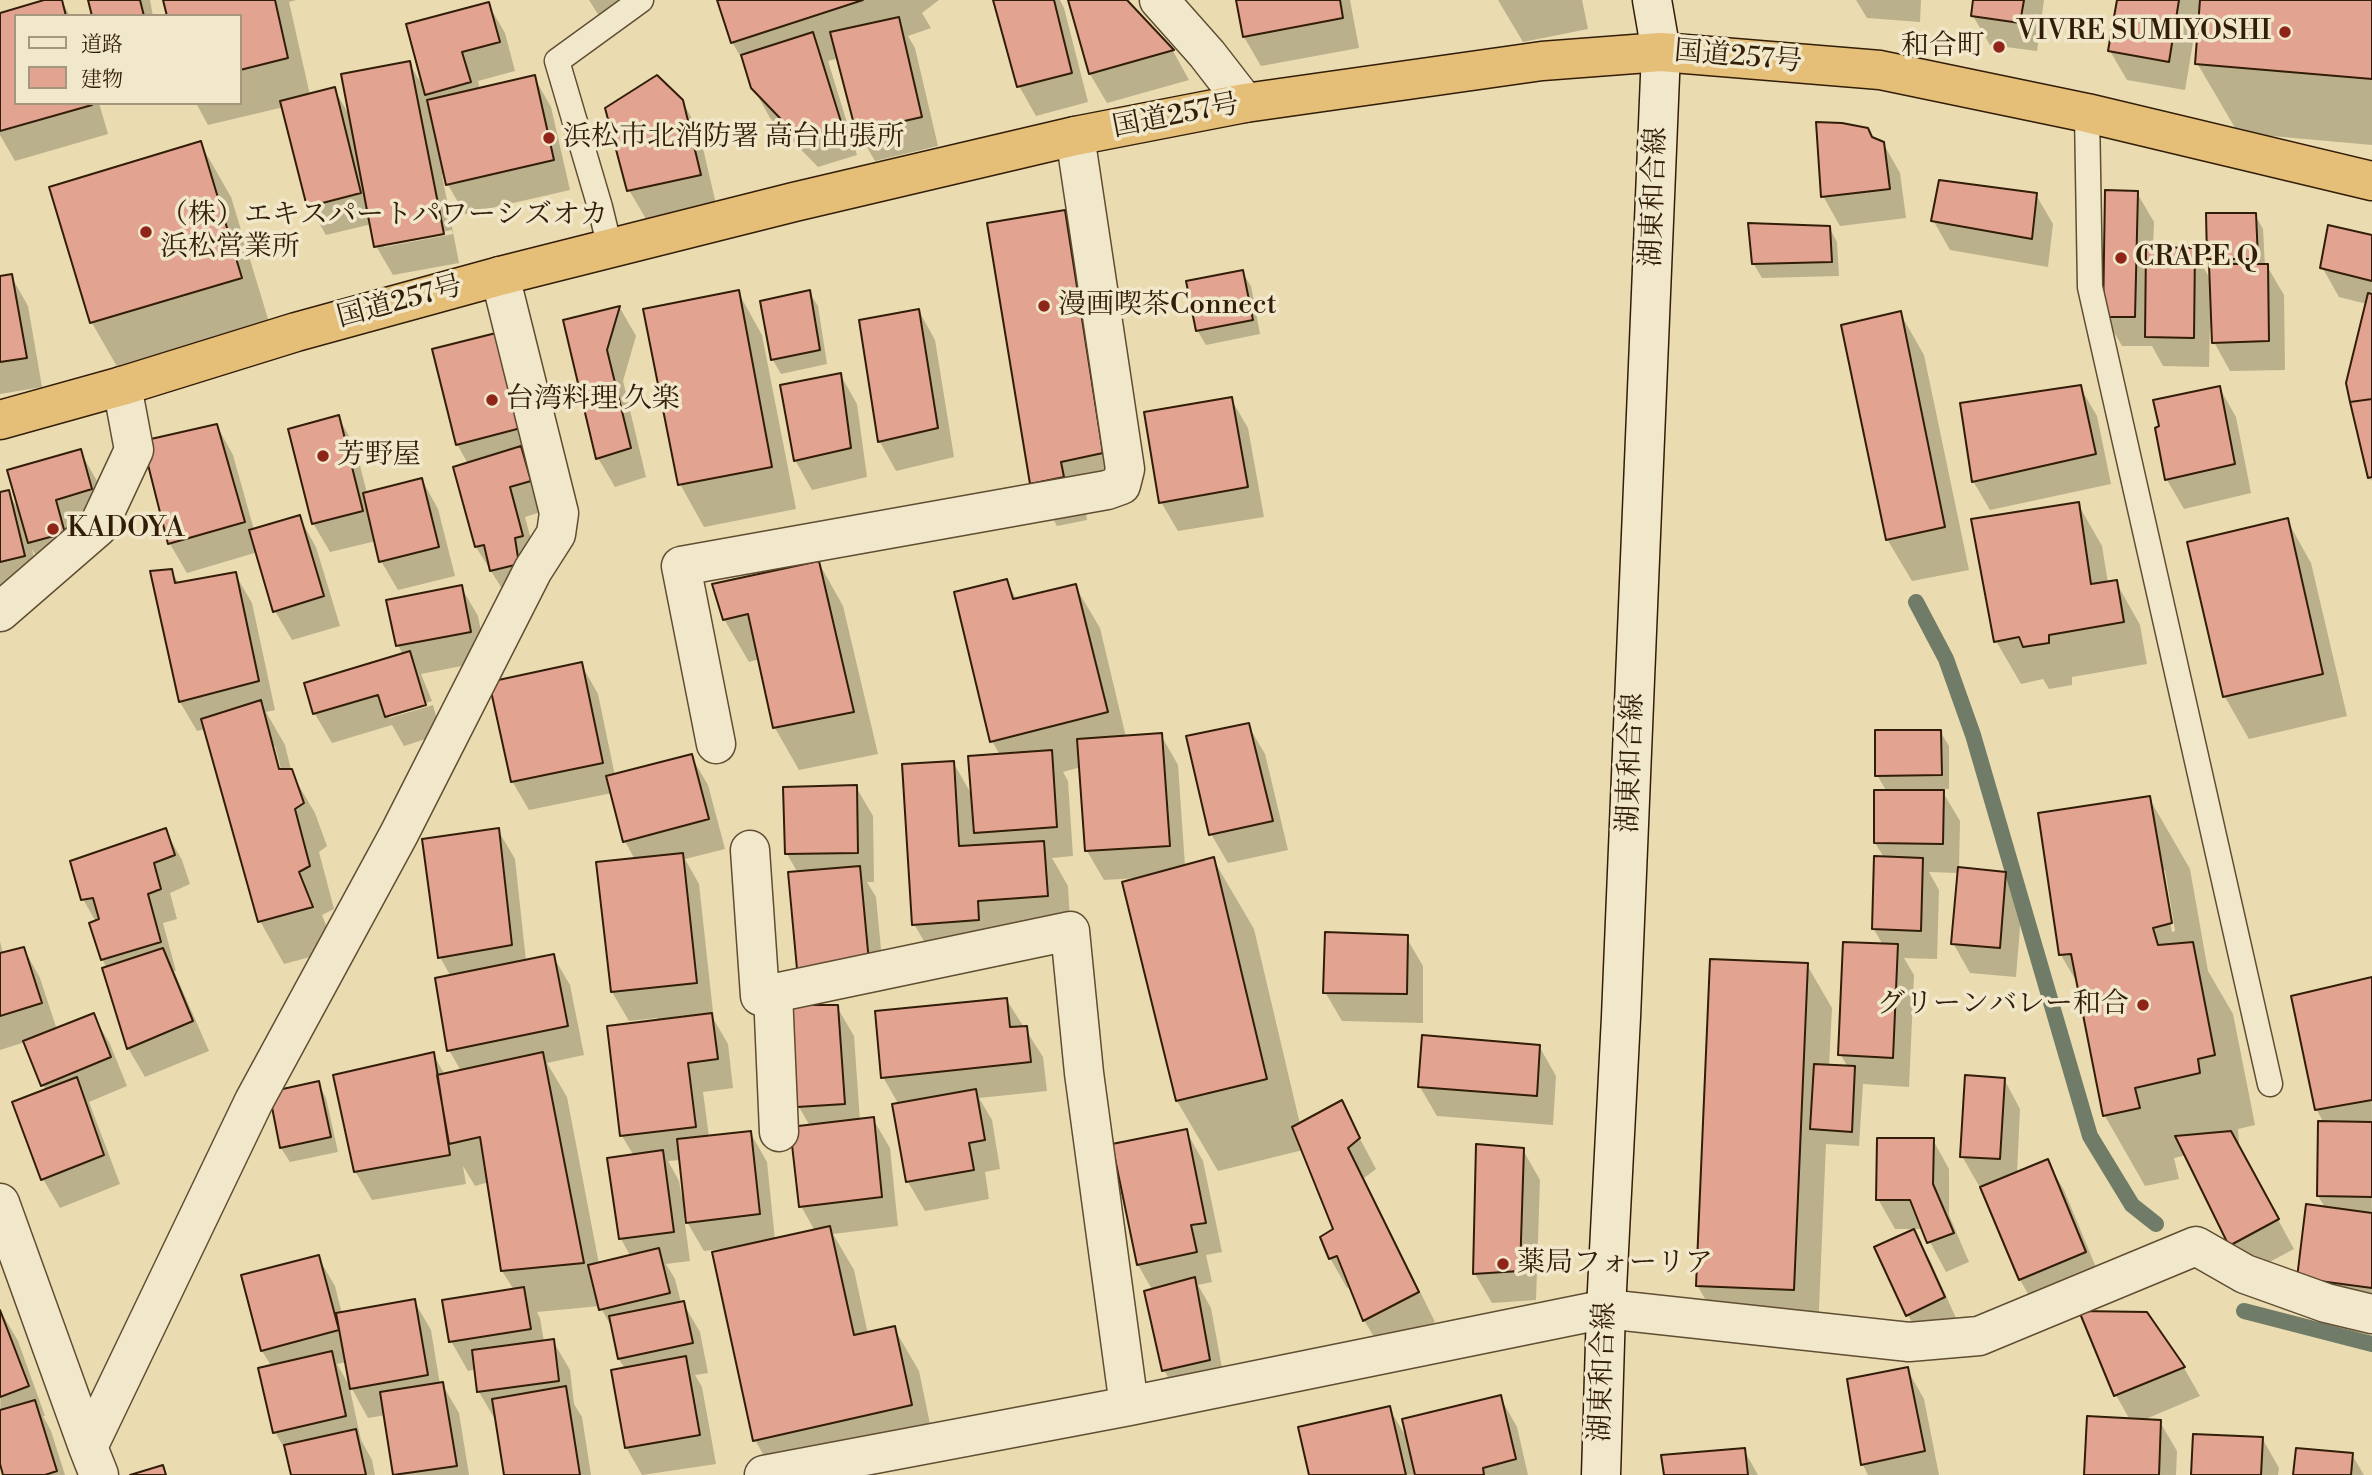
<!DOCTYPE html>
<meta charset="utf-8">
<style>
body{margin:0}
#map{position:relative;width:2372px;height:1475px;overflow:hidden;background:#eadcb0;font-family:"Libre Bodoni","Noto Serif JP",serif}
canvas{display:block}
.legend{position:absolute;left:14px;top:14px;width:228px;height:91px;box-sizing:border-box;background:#f1e8cc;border:2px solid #a5977e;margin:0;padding:9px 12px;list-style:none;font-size:21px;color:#321d08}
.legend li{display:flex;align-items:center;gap:14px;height:35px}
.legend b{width:35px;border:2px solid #a5977e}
</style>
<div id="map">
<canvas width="2372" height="1475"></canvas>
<ul class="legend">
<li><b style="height:9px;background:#f1e8cc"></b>道路</li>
<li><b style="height:19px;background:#e2a490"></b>建物</li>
</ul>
</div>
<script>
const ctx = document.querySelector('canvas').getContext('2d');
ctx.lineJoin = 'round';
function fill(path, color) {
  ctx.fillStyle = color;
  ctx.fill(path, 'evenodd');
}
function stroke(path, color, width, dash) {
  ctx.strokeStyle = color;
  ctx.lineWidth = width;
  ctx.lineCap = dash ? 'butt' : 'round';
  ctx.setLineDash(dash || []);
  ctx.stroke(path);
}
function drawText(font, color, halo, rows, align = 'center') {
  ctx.font = font + ' "Libre Bodoni","Noto Serif JP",serif';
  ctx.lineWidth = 7;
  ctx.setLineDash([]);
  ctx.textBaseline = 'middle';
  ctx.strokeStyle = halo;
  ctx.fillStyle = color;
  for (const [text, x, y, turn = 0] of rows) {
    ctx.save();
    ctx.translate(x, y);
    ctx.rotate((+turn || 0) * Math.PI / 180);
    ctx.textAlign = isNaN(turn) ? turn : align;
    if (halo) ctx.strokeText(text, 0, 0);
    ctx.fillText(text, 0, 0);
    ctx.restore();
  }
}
fill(new Path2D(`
 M51,0H61L70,16H16V103H99L108,134L15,161L0,135V15Z
 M90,0H150L153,16H93Z
 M165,0H296L289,2L310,95L334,89L351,118L409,63L424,88L488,4L505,33L515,71L478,81L480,90L534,77L551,107L570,190L465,214L448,185L445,174L442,175L459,263L393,275L376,246L372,224L326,235L309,206L284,107L208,125L196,103H240V16ZM452,230L453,234L384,247V243Z
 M589,0H647L601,19Z
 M718,0H939L922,13L931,28L908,36L915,48L938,146L875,161L858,132L839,58L828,61L857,155L818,167L770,118L753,87L746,66L732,42Z
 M995,0H1060L1064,8L1088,102L1036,116L1019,86Z
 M1069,0H1125L1173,51L1189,80L1107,103L1090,74Z
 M1238,0H1350L1359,48L1261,66L1244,37Z
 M1498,0H1582L1588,29L1523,42Z
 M1856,0H1921L1920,22L1867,18Z
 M1975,0H2044L2037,51L1990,45L1973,16Z
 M2119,0H2372V145L2238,133L2197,63L2201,13H2198L2185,90L2127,80L2110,51Z
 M682,101L699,131L716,204L646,219L629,190Z
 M1872,139L1883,143L1900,173L1906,218L1840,226L1823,196Z
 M200,143L231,197L272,332L123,377L92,323L51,188Z
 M2137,193L2154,222L2153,249L2194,250L2211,281L2213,266L2209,259L2255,215L2263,229L2265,266H2267L2284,295L2285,370L2230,371L2214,342L2213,327H2210L2209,367L2163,366L2152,346H2122L2105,317Z
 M2036,195L2053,224L2048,267L1950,250L1933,220Z
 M1064,212L1088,254L1126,496L1085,504L1087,520L1057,526L1032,483Z
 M1829,227L1837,242L1839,276L1762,278L1753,263Z
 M2372,237V481L2369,477L2367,304L2339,297L2322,267Z
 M1242,272L1251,286L1260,334L1206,345L1197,330Z
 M11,276L28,306L42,387L0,394V278Z
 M738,292L762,335L796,509L704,527L680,484Z
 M809,292L818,306L827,364L781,374L773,360L762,302Z
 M620,308L636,336L623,381L646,477L615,487L598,458L565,321Z
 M919,311L935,340L954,457L896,471L880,442L861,321Z
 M1900,313L1924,355L1969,570L1912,581L1887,539Z
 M496,335L547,510L525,517L538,565L509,600L476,547L455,468L468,464L457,444Z
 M840,374L857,404L867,477L812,490L795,460Z
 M2080,387L2097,416L2111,484L1990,510L1973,481Z
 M2219,387L2236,417L2251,493L2184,509L2167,480L2157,429Z
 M1231,399L1248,428L1264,517L1178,531L1161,502Z
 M338,417L355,446L367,493L422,480L438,509L455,576L398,590L381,561L376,541L330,552L313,523Z
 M217,426L233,455L254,530L299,517L316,547L340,626L292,640L275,611L258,552L187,573L170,544L144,443Z
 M80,451L97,481L108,519L46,572L32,549L41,585L0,595V494L8,492L18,509Z
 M2078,504L2102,546L2108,583L2116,582L2140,625L2147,664L2072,677V685L2049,689L2043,679L2021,684L1996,641Z
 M2287,520L2311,563L2347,716L2249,739L2225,697L2189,544Z
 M819,563L843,606L878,754L799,770L775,728L760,659L749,662L724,619Z
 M171,571L179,584L235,574L252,603L275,710L266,712L285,745L292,774L315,813L327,846L319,852L334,909L322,915L336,950L284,964L260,921L205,729L197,731L180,702L152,572ZM271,746H275L283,777L280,778Z
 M1006,581L1017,600L1075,586L1100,628L1126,737L1161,735L1178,765L1185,866L1213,859L1254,929L1300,1124L1341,1103L1376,1169L1364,1178L1435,1322L1381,1349L1364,1320L1351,1286L1347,1288L1330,1258L1335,1230L1303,1150L1218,1171L1177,1101L1138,878L1104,880L1087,851L1081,767L1063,772L1068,781L1073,856L1052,858L1068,886L1071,939L939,967L914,924L953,762L973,797L1000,755L992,741Z
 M461,587L478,616L487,661L421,674L432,701L389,714V718L433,705L441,734L404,746L392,725L332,743L315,714L306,684L403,655L398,645Z
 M581,664L598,694L615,776L691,756L708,785L725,849L685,859L699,884L713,1012L710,1013L728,1044L733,1088L703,1092L709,1137L750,1132L767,1162L775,1240L815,1231L801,1206L810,1126L799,1107L837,1007L854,1036L860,1121L873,1119L890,1148L898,1226L833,1234L854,1270L868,1334L894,1328L919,1371L935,1448L775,1475L755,1440L721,1249L704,1251L684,1217L690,1261L666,1264L675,1279L681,1303H683L700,1332L708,1373L695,1375L702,1387L716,1464L642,1475L626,1447L625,1369L619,1359L614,1332L600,1306L537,1312L540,1318L544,1342L553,1341L570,1370L574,1404L582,1417L591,1475H506L496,1421L479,1392L476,1369L468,1371L451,1341L514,1290L502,1271L489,1182L475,1186L463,1166L466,1184L372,1200L355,1171L433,1054L445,1075L461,1071L449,1050L451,977L440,957L498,830L515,859L526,961L553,956L570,985L584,1055L547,1063L567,1097L599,1264L631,1257L621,1239L609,1159L634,1156L622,1136L657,1021V1018L629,1021L612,992L635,860L625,841L612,793L529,810L512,781ZM681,1160L685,1197H682L679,1181L668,1161Z
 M1248,725L1265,754L1288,850L1228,863L1211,834Z
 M1940,731L1949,746V789H1941L1960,821L1959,869L2005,873L2022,903L2016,977L1970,973L1953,943L1959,873L1929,872L1939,890L1937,959L1904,958L1914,975L1909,1087L1863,1084L1859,1146L1826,1144L1818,1332L1722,1328L1697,1285L1807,965L1832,1008L1829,1066L1848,1067L1840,1054L1883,945L1873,928L1885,859L1875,843L1887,792L1877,775Z
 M856,787L873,816L874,882H867L876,897L885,991L816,997L798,873L787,854Z
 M2149,798L2190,869L2208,971L2233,1014L2255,1125L2238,1129L2239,1143L2237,1144L2294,1249L2247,1274L2187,1155L2174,1158L2179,1179L2145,1186L2105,1116L2079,986L2061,955ZM2161,870H2165L2175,931L2172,932Z
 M165,830L182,860L190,884L170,893L177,919L163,923L176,971H174L209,1051L145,1077L128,1048L107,968L102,959L96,922L83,899Z
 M1406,937L1423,966V1023L1342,1021L1325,992Z
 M0,941L3,954L24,949L40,978L57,1030L93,1015L110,1044L127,1086L89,1102L120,1184L60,1208L43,1179L46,1091L25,1042L0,1050Z
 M2372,979V1314L2316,1307L2326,1209L2318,1196L2324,1123L2316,1109Z
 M1006,999L1043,1057L1047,1091L979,1098L992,1120L1000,1169L985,1172L989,1199L925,1211L908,1182L899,1105L883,1077Z
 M1539,1046L1556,1076L1553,1125L1437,1116L1420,1087Z
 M2004,1079L2020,1109L2017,1174L2047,1161L2064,1190L2102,1282L2037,1309L2020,1280L1981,1186H1979L1962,1156Z
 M318,1083L326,1098L338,1152L290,1162L281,1148L271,1093Z
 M1186,1131L1203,1161L1222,1252L1206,1255L1212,1282L1198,1285L1211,1308L1226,1390L1180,1399L1164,1370L1153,1291L1138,1265L1114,1145Z
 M1933,1140L1949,1169V1215L1969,1262L1946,1272L1923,1229H1895L1878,1199Z
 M1477,1146L1523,1150L1540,1180L1536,1300L1492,1303L1475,1274Z
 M1913,1231L1930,1260L1960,1327L1924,1345L1908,1315L1876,1248Z
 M318,1257L335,1286L342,1314L414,1301L431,1330L440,1385L442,1384L459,1413L469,1475H395L386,1415L368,1418L351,1387L347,1362L337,1364L349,1385L361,1440L372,1460L375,1475H292L288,1455L275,1432L272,1367L262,1351Z
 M1,1312L18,1341L45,1416H43L51,1431L65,1475H5L0,1458Z
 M2146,1314L2184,1368L2200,1396L2141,1421L2160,1422L2177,1451L2176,1475H2086L2130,1420L2116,1395Z
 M1907,1369L1924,1399L1939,1475H1868L1863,1465L1849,1380Z
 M1500,1397L1517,1427L1528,1475H1311L1389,1408L1408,1440Z
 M2262,1438L2279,1468L2278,1475H2192Z
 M1744,1450L1758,1475H1666Z
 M2352,1455L2364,1475H2295Z`), '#0003');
stroke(new Path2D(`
 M1916,602L1946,659L1973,735L2090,1136L2132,1205L2156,1224
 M2244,1311L2372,1344`), '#707c67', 16);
const building = new Path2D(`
 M44,0H62L66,16H16V103H92V105L0,131V13Z
 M88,0H140L144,16H92Z
 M163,0H275L288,58L240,70V16H167Z
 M717,0H863L731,43Z
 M993,0H1054L1072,73L1017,87Z
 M1068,0H1127L1174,50L1089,74Z
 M1236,0H1340L1343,18L1243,37Z
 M1973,0H2024L2020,23L1971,16Z
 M2117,0H2179L2169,62L2108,51Z
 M2200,0H2372V79L2195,64Z
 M489,2L500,42L462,52L471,82L425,95L406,24Z
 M899,17L922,117L856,132L830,32Z
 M813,32L842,125L800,139L751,88L741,55Z
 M410,61L444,234L374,247L341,74Z
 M535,75L554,160L446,185L427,100Z
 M657,75L683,100L701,175L627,191L605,108Z
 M335,87L361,193L307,207L280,101Z
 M1816,122L1842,123L1868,128L1872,137L1884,142L1890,189L1821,197Z
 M201,141L242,278L90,323L49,187Z
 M1939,180L2037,193L2032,239L1931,221Z
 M2105,190L2138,191L2135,317H2103Z
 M1065,210L1103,453L1061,462L1064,477L1030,484L987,223Z
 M2206,213H2256L2258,259H2207Z
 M1748,223L1830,226L1832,262L1752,264Z
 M2328,225L2372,235V281L2320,268Z
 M2146,247L2195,248L2194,338L2145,337Z
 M2209,264H2268L2269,341L2212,343Z
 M1243,270L1253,320L1196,331L1186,281Z
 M12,274L27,358L0,362V276Z
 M739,290L772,467L678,485L643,309Z
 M810,290L820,350L771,360L760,301Z
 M2368,293L2372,294V399L2350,402L2346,383Z
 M620,306L607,350L631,448L596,459L563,320Z
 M919,309L938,428L878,442L859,320Z
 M1901,311L1945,527L1886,540L1841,325Z
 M496,333L521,428L456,445L432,349Z
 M841,373L851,448L794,461L780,385Z
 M2081,385L2096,454L1972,482L1960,403Z
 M2220,386L2235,464L2165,480L2155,428L2159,426L2153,400Z
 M1232,397L1248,487L1159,503L1144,412Z
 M2372,399V477L2368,478L2350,402Z
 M339,415L363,511L312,524L288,429Z
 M217,424L245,522L168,544L142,441Z
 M521,446L531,481L510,487L523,536L515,538L519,564L490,571L484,545L475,547L453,467Z
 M81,449L92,489L56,500L65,533L28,543L7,470Z
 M422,478L439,547L379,562L363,493Z
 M9,490L25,556L0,562V492Z
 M2079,502L2091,584L2117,580L2124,622L2049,635V643L2023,647L2019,637L1994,642L1971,519Z
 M300,515L324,596L273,612L249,530Z
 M2288,518L2323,674L2223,697L2187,542Z
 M819,561L854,712L773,728L748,614L723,620L712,584Z
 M172,569L175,583L236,572L259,681L179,702L150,571Z
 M1007,579L1013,599L1076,584L1108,712L990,742L954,592Z
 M462,585L471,632L396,646L386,600Z
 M410,651L426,705L385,717L378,695L313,714L304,683Z
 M582,662L603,763L511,782L489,682Z
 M261,700L279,769H292L304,803L295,809L310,866L299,872L313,907L258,922L201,719Z
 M1249,723L1273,821L1209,835L1186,736Z
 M1875,730H1941L1942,775L1875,776Z
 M1162,733L1170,846L1085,851L1077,739Z
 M1052,750L1057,827L974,833L968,756Z
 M692,754L709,819L623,842L606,776Z
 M954,761L959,846L1044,841L1048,896L978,901L979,920L912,925L902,764Z
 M857,785L858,853L785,854L783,787Z
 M1874,790H1944L1943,844L1874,843Z
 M2150,796L2172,923L2153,928L2158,945L2193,942L2215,1055L2198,1059L2200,1073L2135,1088L2140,1108L2103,1116L2071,954L2059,955L2038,813Z
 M166,828L175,855L154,863L161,889L148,894L161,942L101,960L89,923L99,919L93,898L81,900L70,861Z
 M499,828L512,945L438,958L422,839Z
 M683,853L697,983L611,992L596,862Z
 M1874,856L1923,858L1921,931L1872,929Z
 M1214,857L1267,1079L1176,1101L1122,882Z
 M860,866L869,962L797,969L788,872Z
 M1958,867L2006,872L2000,948L1951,944Z
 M1325,932L1408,935L1407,994L1323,993Z
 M1843,942L1898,944L1893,1058L1838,1055Z
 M24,947L42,1003L0,1016V953Z
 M163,948L193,1021L127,1049L102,968Z
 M554,954L568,1026L447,1051L435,978Z
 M1710,959L1808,963L1794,1290L1696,1286Z
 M2372,977V1100L2315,1110L2291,996Z
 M1007,998L1010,1027L1027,1026L1031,1062L881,1078L875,1011Z
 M790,1005H838L845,1104L797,1107Z
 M94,1013L111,1057L41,1086L23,1041Z
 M712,1013L718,1059L688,1063L696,1127L620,1136L607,1026Z
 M1422,1035L1540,1045L1537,1096L1418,1087Z
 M434,1052L450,1155L354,1172L333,1075Z
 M543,1052L584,1263L501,1271L480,1137L449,1144L437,1075Z
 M1814,1064L1855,1066L1852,1132L1810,1129Z
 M1965,1075L2005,1078L2000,1159L1960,1157Z
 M77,1077L104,1155L41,1180L12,1102Z
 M319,1081L331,1137L280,1148L269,1092Z
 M976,1089L985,1140L969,1143L974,1170L906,1182L892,1104Z
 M1342,1100L1360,1138L1348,1148L1419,1292L1363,1321L1337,1256L1329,1259L1320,1237L1333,1229L1292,1127Z
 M874,1117L882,1197L799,1207L790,1127Z
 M2318,1121L2372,1122V1197L2317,1196Z
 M1187,1129L1206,1223L1191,1225L1197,1252L1137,1265L1112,1144Z
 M751,1131L760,1214L686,1223L677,1139Z
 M2231,1131L2279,1219L2229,1246L2175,1136Z
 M1877,1138H1934L1933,1184L1954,1233L1927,1243L1910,1200H1876Z
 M1476,1144L1524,1148L1520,1271L1473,1274Z
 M663,1150L674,1232L619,1239L607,1158Z
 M2048,1159L2086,1252L2019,1280L1980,1187Z
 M2306,1204L2372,1213V1288L2297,1278Z
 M830,1226L854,1335L895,1326L912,1405L753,1441L712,1252Z
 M1914,1229L1945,1297L1906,1316L1874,1247Z
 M659,1248L670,1293L599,1310L588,1265Z
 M319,1255L339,1330L261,1351L241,1275Z
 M1195,1277L1210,1360L1162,1371L1144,1291Z
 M524,1287L531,1329L449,1342L442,1300Z
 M415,1299L428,1375L350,1389L336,1313Z
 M684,1301L693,1343L618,1359L609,1316Z
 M0,1310L29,1386L0,1397Z
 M2079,1311L2147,1312L2185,1367L2114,1396Z
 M554,1339L559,1381L477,1392L472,1350Z
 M332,1351L346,1416L273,1433L258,1368Z
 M686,1356L700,1435L625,1448L611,1370Z
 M1908,1367L1925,1451L1861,1465L1847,1379Z
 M443,1382L457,1466L393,1475L380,1392Z
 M566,1386L580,1475H504L492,1399Z
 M1501,1395L1516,1459L1483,1468L1484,1475H1415L1402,1419Z
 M35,1400L57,1471L45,1475H3L0,1464V1410Z
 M1390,1406L1406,1475H1309L1298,1427Z
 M2087,1416L2161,1420L2159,1475H2084Z
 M356,1429L366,1475H291L284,1445Z
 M2193,1434L2263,1437L2261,1475H2191Z
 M1745,1448L1748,1475H1664L1661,1455Z
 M2296,1448L2353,1453L2351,1475H2293Z
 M163,1465L166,1475H130Z`);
fill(building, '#e2a490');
stroke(building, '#321d08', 2);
const service = new Path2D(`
 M2087,113L2090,287L2270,1084
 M610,248L600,207L557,61L641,0`);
const minor = new Path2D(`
 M1159,0L1207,54L1245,103
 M0,612L98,527L134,450L122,386
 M716,744L681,566L1107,490L1121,485L1125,469L1075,136
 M750,850L760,996L1070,931L1084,1073L1129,1406
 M773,993L779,1132
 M0,1203L88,1447
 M99,1475L88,1447L254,1101L399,834L533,570L556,534L559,513L500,276
 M764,1475L1129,1406L1606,1309L1909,1342L1979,1336L2196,1246L2245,1274L2326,1303L2372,1314`);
const secondary = new Path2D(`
 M1601,1475L1606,1309L1621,1017L1661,52L1652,0`);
const trunk = new Path2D(`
 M0,420L122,386L296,332L500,276L794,202L1075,136L1245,103L1542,61L1661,52L1880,70L2087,113L2372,181`);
stroke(service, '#604d32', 27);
stroke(minor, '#604d32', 41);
stroke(secondary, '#321d08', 41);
stroke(trunk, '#321d08', 41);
stroke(service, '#f1e8cc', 24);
stroke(minor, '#f1e8cc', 38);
stroke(secondary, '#f1e8cc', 38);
stroke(trunk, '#e5be78', 38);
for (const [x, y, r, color] of [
 [2285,32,7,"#8f2418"],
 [1999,47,7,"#8f2418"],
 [549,138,7,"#8f2418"],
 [146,232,7,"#8f2418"],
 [2121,258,7,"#8f2418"],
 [1044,306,7,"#8f2418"],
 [492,400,7,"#8f2418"],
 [323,456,7,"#8f2418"],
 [53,529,7,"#8f2418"],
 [2143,1005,7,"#8f2418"],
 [1503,1264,7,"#8f2418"]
]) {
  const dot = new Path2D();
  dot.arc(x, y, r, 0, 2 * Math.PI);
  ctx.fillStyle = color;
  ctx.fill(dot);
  stroke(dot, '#f1e8cc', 2.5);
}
drawText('28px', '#321d08', '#f1e8cc', [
 ["VIVRE SUMIYOSHI",2271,32,"right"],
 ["和合町",1985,47,"right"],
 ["浜松市北消防署 高台出張所",563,138],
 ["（株）エキスパートパワーシズオカ",160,216],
 ["浜松営業所",160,248],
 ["CRAPE Q",2135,258],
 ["漫画喫茶Connect",1058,306],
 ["台湾料理 久楽",506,400],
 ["芳野屋",337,456],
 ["KADOYA",67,529],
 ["グリーンバレー和合",2129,1005,"right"],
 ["薬局フォーリア",1517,1264]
], 'left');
drawText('28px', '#321d08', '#f1e8cc', [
 ["国道257号",1738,58,5],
 ["国道257号",1176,117,-11],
 ["湖東和合線",1655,197,-88],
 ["国道257号",400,303,-15],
 ["湖東和合線",1632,763,-88],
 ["湖東和合線",1604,1372,-88]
]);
</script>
